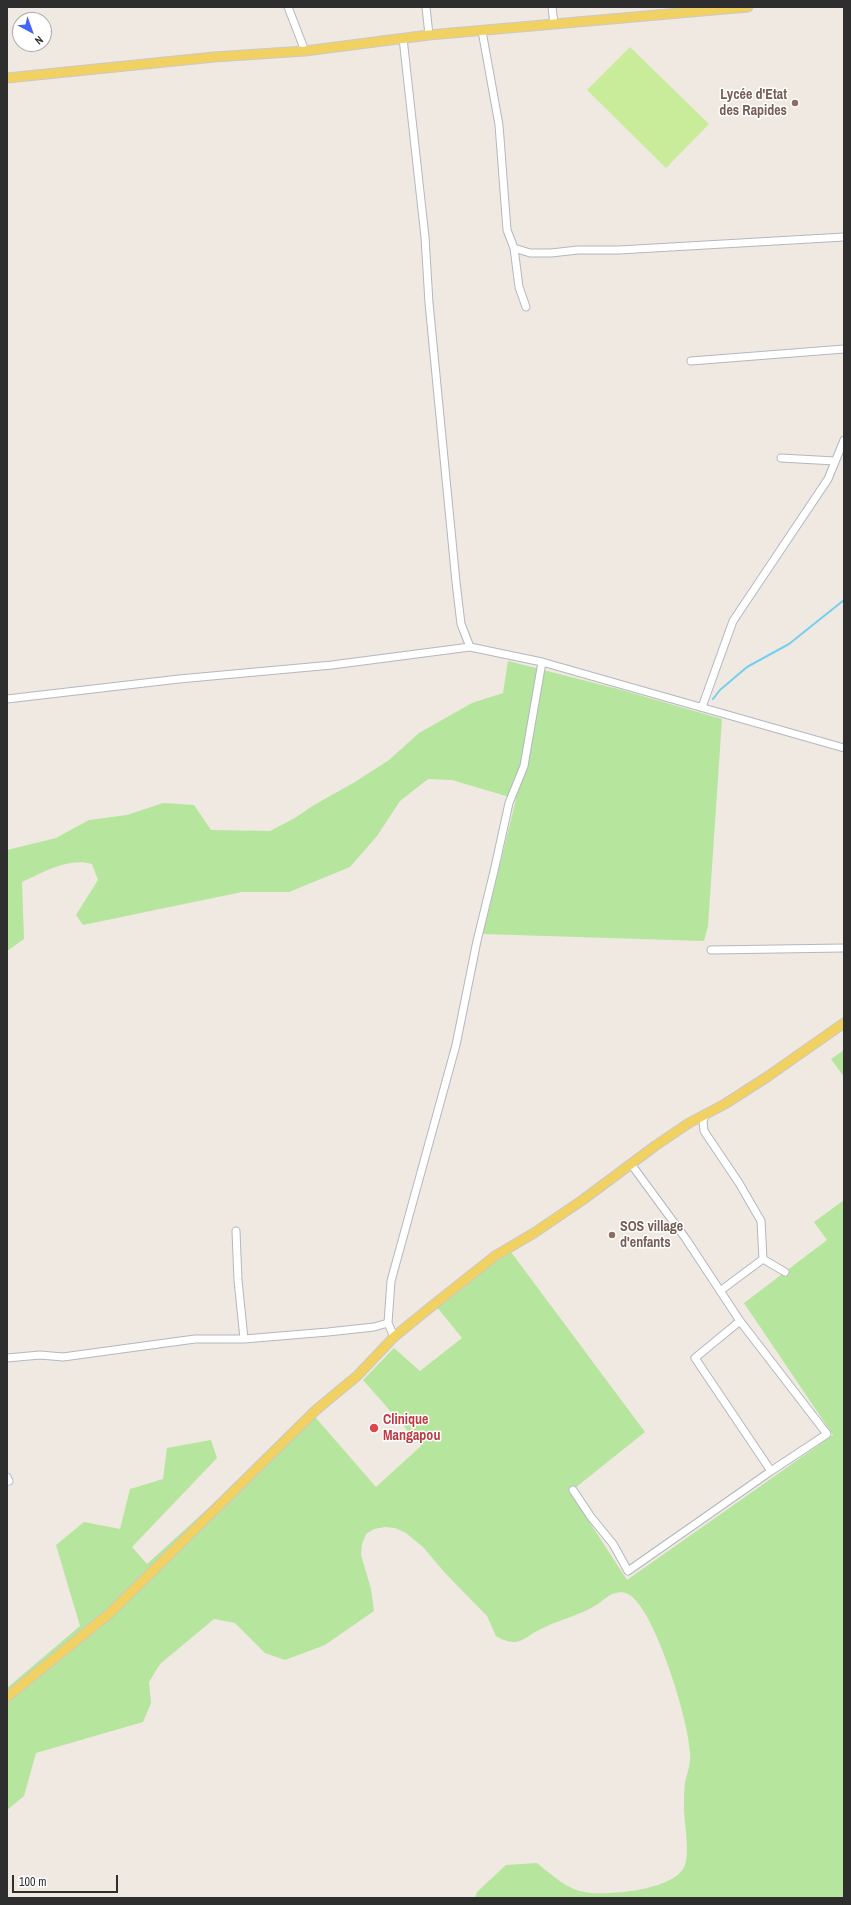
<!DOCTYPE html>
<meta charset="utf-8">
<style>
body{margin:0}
#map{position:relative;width:851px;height:1905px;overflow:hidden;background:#efe9e1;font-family:"Archivo Narrow",sans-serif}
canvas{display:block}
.frame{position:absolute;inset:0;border:8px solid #2e2e2e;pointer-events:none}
.north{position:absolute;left:12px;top:12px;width:40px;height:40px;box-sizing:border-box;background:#fff;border:1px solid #ababab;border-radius:50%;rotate:139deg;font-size:11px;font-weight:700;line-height:16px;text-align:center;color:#2e2e2e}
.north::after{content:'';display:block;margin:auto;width:14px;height:18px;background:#4264fb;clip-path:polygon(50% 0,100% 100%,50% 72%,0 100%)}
.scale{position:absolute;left:12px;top:1875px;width:106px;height:18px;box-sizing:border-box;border:2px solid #2e2e2e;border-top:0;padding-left:5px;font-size:12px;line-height:14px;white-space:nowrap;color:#2e2e2e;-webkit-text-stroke:3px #fff;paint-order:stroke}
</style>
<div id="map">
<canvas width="851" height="1905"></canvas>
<div class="frame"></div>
<div class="north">N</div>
<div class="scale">100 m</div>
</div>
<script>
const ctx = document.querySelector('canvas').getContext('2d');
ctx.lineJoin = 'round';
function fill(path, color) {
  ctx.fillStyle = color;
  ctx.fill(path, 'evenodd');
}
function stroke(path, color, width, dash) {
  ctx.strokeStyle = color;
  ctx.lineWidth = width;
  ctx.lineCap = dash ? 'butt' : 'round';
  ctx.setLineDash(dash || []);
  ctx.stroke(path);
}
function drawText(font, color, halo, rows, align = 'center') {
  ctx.font = font + ' "Archivo Narrow",sans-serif';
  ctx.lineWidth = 3;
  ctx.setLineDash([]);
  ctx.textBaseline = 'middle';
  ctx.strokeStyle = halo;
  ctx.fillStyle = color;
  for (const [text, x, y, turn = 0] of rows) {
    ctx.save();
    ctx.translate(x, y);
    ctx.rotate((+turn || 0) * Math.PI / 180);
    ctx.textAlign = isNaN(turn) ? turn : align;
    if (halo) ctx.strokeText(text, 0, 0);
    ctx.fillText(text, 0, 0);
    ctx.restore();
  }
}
fill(new Path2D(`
 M508,661L618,689L722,719L708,926L704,941L483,934L516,799L452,780L428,779L400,801L377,836L350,867L289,892H242L83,925L76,915L98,880L92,864C69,857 42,873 22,882L24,939L7,951V850L56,838L89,820L127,815L163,803L194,805L211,830L270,831L295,818L314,805L355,782L389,760L419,733L472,703L503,693Z
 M844,1050V1077L831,1059Z
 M844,1200V1898H475L477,1892L506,1865L537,1863C572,1892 578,1896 624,1892C641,1890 678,1884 685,1865C690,1850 684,1823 684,1807C684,1800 684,1791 685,1783C687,1773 691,1764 690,1754C690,1724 654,1606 628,1594C625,1592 619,1592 616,1593C610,1594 603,1600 598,1604C579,1616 557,1620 537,1631C531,1634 523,1641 516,1642C508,1642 503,1640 496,1636L487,1616L446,1574L423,1547L406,1533L395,1528L385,1527L374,1529L366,1534L362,1544L361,1555L371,1589L374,1611L325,1645L285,1660L265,1653L235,1623L214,1619L160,1664L149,1682L151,1703L143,1722L36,1753L24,1796L7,1810V1688L80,1626L56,1545L84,1522L120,1529L130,1489L163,1479L167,1448L211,1440L217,1458L132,1547L147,1564L214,1503L309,1410L376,1487L421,1446L363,1380L394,1348L420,1371L462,1338L432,1301L508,1248L645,1432L570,1492L627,1580L833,1435L744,1303L827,1240L814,1222Z`), '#b6e59e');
fill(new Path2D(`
 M630,47L709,124L666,168L587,90Z`), '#c9ec9a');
stroke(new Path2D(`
 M713,699L720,690L747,667L789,644L844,600`), '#75cff0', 2);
const minor = new Path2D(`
 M288,7L305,51
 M426,7L429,35
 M552,7L554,24
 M482,31L499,125L507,230L514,248L519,287L526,307
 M403,38L425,237L429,303L456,582L461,624L470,647
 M514,248L530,253H551L578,250H619L844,237
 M691,361L844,349
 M781,458L835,461
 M7,699L179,679L332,665L470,647L542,662L844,748
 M702,707L733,621L828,479L844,440
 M711,950L844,948
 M706,1113L703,1121L704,1131L739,1183L761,1221L763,1259L720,1291
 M236,1231L238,1280L244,1339
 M763,1259L785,1272
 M740,1321L695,1358L771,1471
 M394,1337L388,1323L391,1281L456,1045L477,941L495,867L509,803L524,766L542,662
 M7,1358L40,1355L63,1357L195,1339H244L328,1332L374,1327L388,1323
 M7,1477L9,1481
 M573,1490L591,1517L613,1544L628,1571L771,1471L827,1434L740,1321L686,1239L631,1164`);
const major = new Path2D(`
 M7,78L214,57L305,51L429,35L748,7
 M7,1697L110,1613L316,1410L357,1376L394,1337L427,1310L495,1256L534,1233L584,1199L655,1146L689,1123L725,1104L767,1077L844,1023`);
stroke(minor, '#b4b7c1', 9);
stroke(major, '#c9c9c9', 11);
stroke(minor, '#fff', 7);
stroke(major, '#f2d163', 9);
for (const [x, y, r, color] of [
 [795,103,4,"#8d6e63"],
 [612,1235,4,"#8d6e63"],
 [374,1428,5,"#e0444e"]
]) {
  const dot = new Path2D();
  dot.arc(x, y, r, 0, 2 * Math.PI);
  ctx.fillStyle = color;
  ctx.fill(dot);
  stroke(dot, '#fff', 1.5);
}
drawText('bold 14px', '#785e54', '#fff', [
 ["Lycée d'Etat",787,95],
 ["des Rapides",787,111],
 ["SOS village",620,1227,"left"],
 ["d'enfants",620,1243,"left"]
], 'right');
drawText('bold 14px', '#be3a42', '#fff', [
 ["Clinique",383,1420],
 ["Mangapou",383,1436]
], 'left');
</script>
